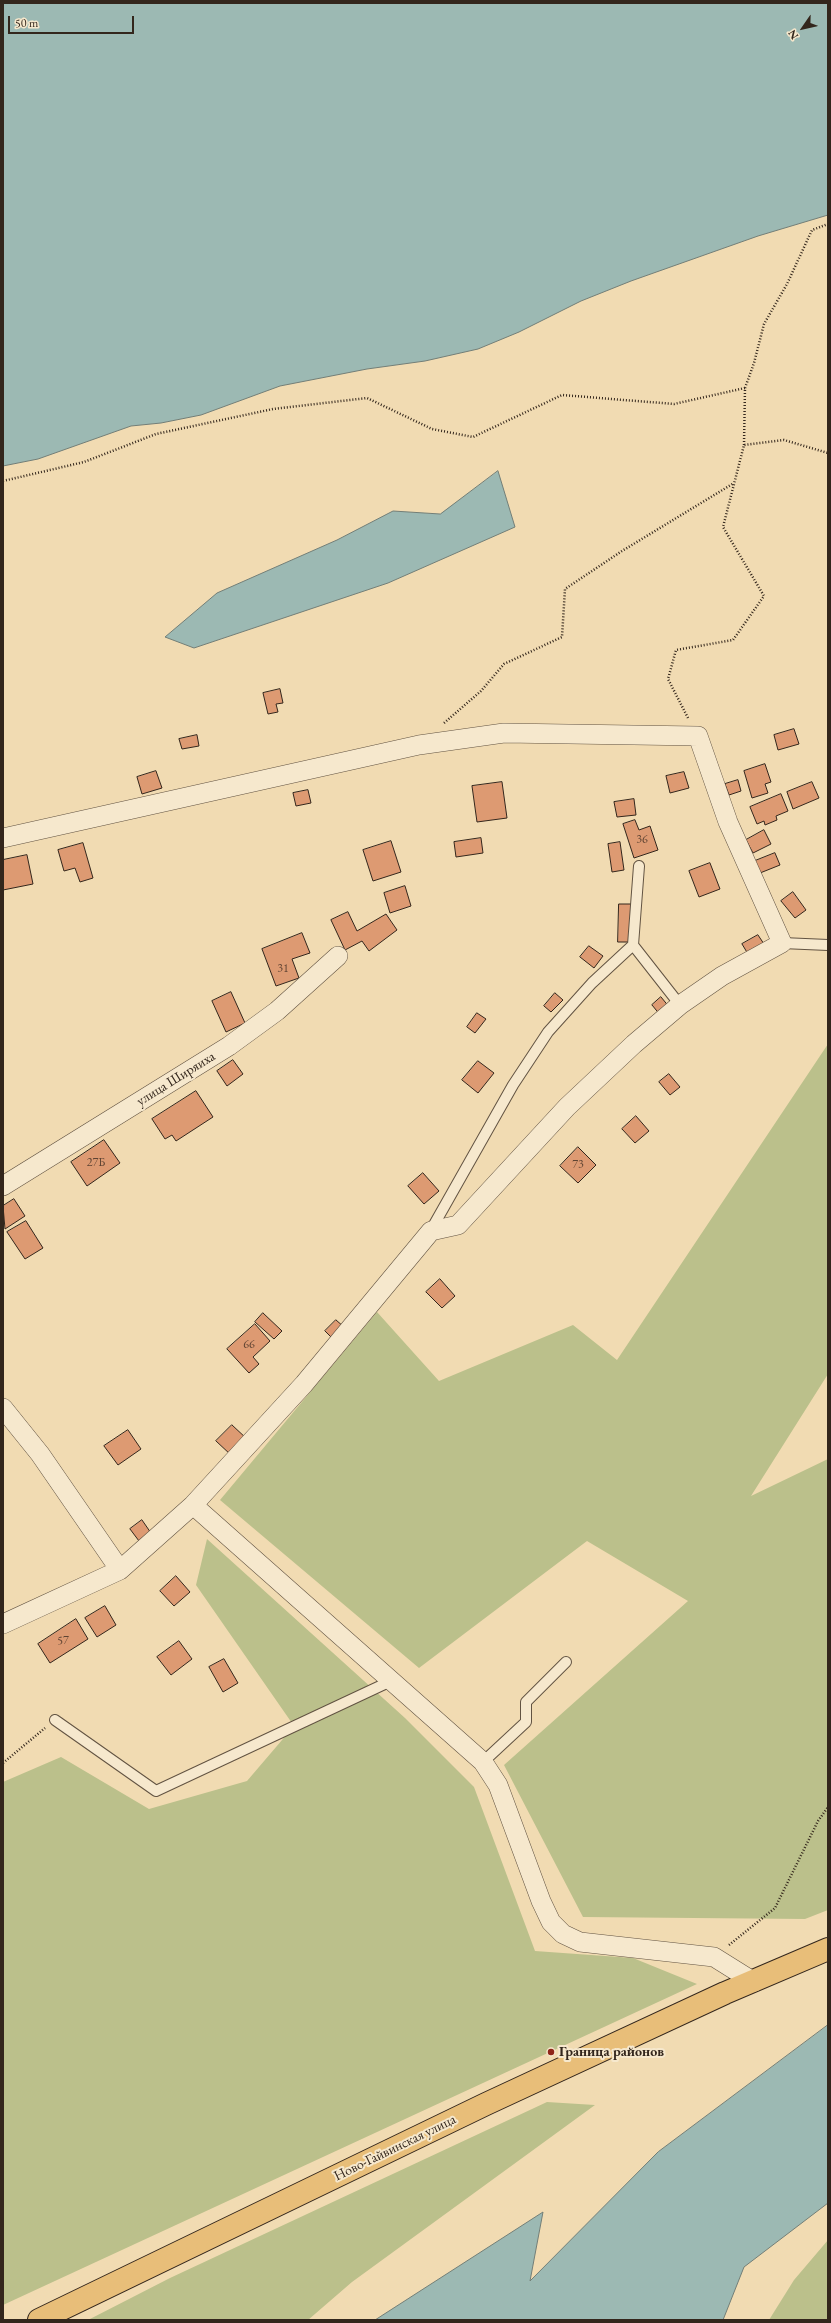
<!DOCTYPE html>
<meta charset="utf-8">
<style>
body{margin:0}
#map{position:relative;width:831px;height:2323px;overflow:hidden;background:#f1dbb2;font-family:"EB Garamond",serif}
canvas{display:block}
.frame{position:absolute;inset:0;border:4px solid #33261c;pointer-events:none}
.north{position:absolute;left:783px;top:8px;width:40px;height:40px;-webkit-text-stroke:3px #f6e8cd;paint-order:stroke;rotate:236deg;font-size:11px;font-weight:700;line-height:16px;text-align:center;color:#33261c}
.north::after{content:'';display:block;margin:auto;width:14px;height:18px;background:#33261c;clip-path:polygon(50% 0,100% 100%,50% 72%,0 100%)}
.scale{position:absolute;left:8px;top:16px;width:126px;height:18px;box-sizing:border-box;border:2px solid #33261c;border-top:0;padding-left:5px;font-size:12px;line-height:14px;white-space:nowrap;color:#33261c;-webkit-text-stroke:3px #f6e8cd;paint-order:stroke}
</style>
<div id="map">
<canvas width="831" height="2323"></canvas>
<div class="frame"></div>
<div class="north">N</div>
<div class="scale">50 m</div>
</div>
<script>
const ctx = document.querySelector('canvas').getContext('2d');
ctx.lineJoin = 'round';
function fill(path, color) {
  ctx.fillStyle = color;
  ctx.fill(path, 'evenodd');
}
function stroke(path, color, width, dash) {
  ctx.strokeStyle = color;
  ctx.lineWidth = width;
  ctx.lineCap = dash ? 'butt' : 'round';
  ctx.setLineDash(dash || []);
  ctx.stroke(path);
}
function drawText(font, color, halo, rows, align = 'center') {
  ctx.font = font + ' "EB Garamond",serif';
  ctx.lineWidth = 4;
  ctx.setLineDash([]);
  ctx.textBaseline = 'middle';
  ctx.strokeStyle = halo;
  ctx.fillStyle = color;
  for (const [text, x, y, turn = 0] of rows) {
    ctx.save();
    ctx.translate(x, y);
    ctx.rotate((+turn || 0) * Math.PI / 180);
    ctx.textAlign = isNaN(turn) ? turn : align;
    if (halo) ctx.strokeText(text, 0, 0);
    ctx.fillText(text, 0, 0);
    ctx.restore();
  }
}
fill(new Path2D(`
 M828,1044V1374L751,1496L828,1459V1910L805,1919L583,1917L504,1765L688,1601L587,1541L419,1668L220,1500L377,1312L439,1381L573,1325L617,1360Z
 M207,1539L405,1718L474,1787L535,1951L633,1958L697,1984L3,2305V1782L61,1757L149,1809L247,1781L294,1726L196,1585Z
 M547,2102L595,2105L352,2282L308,2320H88L170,2278Z
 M828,2240V2320H769L794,2280Z`), '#bbc08b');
const water = new Path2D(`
 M3,3H828V215L758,236L631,281L581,301L519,332L478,349L425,361L367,369L280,386L201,415L161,423L131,426L38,459L3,466Z
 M498,471L515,527L388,583L194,648L165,637L217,593L337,540L393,511L440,514Z
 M828,2025V2203L744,2267L723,2320H375L543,2212L530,2281L658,2152Z`);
fill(water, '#9cb9b3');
stroke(water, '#727e77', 1);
const building = new Path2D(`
 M280,689L283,703L276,704L278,712L268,714L263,693Z
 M794,729L799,744L778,750L774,735Z
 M197,735L199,746L182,749L179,739Z
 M765,764L771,782L765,784L768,793L752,798L744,771Z
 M156,771L162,788L142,794L137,777Z
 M684,772L689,788L670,793L666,776Z
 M738,780L741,791L729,795L725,784Z
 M502,782L507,818L477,822L472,786Z
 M812,782L819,798L793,809L787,792Z
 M308,790L311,803L296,806L293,793Z
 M781,794L788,811L776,816L777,820L765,825L764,821L757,824L750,807Z
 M634,799L636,815L617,817L614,802Z
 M635,820L639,830L650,826L658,850L634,858L623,824Z
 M764,830L771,844L753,853L746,840Z
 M481,838L483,853L456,857L454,842Z
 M391,841L401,872L373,881L363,850Z
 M620,842L624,870L612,872L608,844Z
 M83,843L93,878L80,882L75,868L64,871L58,850Z
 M775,853L780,865L760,873L755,861Z
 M27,855L33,884L3,890V860Z
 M710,863L720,889L699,897L689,871Z
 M405,886L411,906L390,913L384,893Z
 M793,892L806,910L795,918L781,901Z
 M619,904H631L630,942H618Z
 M348,912L357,931L386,914L397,930L369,951L362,941L345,950L331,920Z
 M302,933L310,953L292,959L299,978L276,986L262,949Z
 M758,935L764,944L748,954L742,944Z
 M589,946L603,956L594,968L580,957Z
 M231,992L245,1023L226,1032L212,1001Z
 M555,993L563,1000L551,1012L544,1006Z
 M661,997L670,1008L661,1016L652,1005Z
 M477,1013L486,1019L475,1033L467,1027Z
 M233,1060L243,1074L227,1086L217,1071Z
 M478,1061L494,1073L478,1093L462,1080Z
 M669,1074L680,1087L670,1095L659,1082Z
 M196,1091L213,1117L176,1141L172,1135L165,1139L152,1119Z
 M636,1116L649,1131L635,1143L622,1129Z
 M104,1140L120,1163L87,1186L71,1162Z
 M578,1147L596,1165L578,1183L560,1166Z
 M423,1173L439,1191L424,1204L408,1186Z
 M14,1199L25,1216L5,1229L3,1206Z
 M26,1221L43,1248L25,1259L7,1232Z
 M440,1279L455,1296L442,1308L426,1292Z
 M263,1313L282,1331L274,1339L255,1322Z
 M336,1320L344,1327L332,1338L325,1331Z
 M255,1324L270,1341L253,1357L259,1364L249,1373L227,1349Z
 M232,1425L247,1439L231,1455L216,1441Z
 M128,1430L141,1449L118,1465L104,1446Z
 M142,1520L151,1533L139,1541L130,1529Z
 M176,1576L190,1592L174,1606L160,1591Z
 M105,1606L116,1625L97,1637L85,1618Z
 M76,1619L88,1639L50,1663L38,1644Z
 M179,1641L192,1659L171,1675L157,1657Z
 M224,1659L238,1683L223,1692L209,1667Z`);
fill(building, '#dd9a72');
stroke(building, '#33261c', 1);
const service = new Path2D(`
 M782,943L828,945
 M633,945L680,1005
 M431,1230L513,1085L548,1032L592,983L633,945L639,866
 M55,1720L156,1791L391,1681
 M483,1762L526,1722V1702L566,1662`);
const minor = new Path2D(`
 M3,838L419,745L504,733L698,736L728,822L782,943L722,976L680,1005L634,1044L567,1107L458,1225L431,1231L304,1384L193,1505L120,1570L3,1624
 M3,1186L229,1046L277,1011L338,956
 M3,1408L40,1454L120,1570
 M193,1505L483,1762L498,1785L541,1901L551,1922L563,1934L580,1942L714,1957L754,1982`);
const primary = new Path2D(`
 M39,2320L486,2104L725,1993L828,1949`);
stroke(service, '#625342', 12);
stroke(minor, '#625342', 20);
stroke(primary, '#33261c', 24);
stroke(new Path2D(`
 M744,445L745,388L754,363L764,324L787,284L812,230L828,224
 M3,481L84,462L156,434L273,409L367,398L432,429L473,437L562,395L674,404L745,388
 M688,718L668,679L676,650L733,640L764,596L723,527L744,445L784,440L828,453
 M444,723L481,691L504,664L562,637L565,589L622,551L734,483
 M3,1763L45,1728
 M729,1945L775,1908L818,1821L828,1807`), '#33261c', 2.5, [1, 2]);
stroke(service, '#f6e8cd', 10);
stroke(minor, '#f6e8cd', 19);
stroke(primary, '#e8be79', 22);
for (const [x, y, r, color] of [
 [551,2052,4,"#8f2418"]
]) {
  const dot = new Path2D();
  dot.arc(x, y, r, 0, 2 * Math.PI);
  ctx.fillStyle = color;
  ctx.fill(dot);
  stroke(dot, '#f6e8cd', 1.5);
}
drawText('12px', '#5e4332', null, [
 ["36",642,840],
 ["31",283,969],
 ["27Б",96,1163],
 ["73",578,1165],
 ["66",249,1345],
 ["57",63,1641]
]);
drawText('14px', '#33261c', '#f6e8cd', [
 ["улица Ширяиха",176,1079,-32],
 ["Ново-Гайвинская улица",395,2148,-26]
]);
drawText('bold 14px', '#33261c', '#f6e8cd', [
 ["Граница районов",559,2052]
], 'left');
</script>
